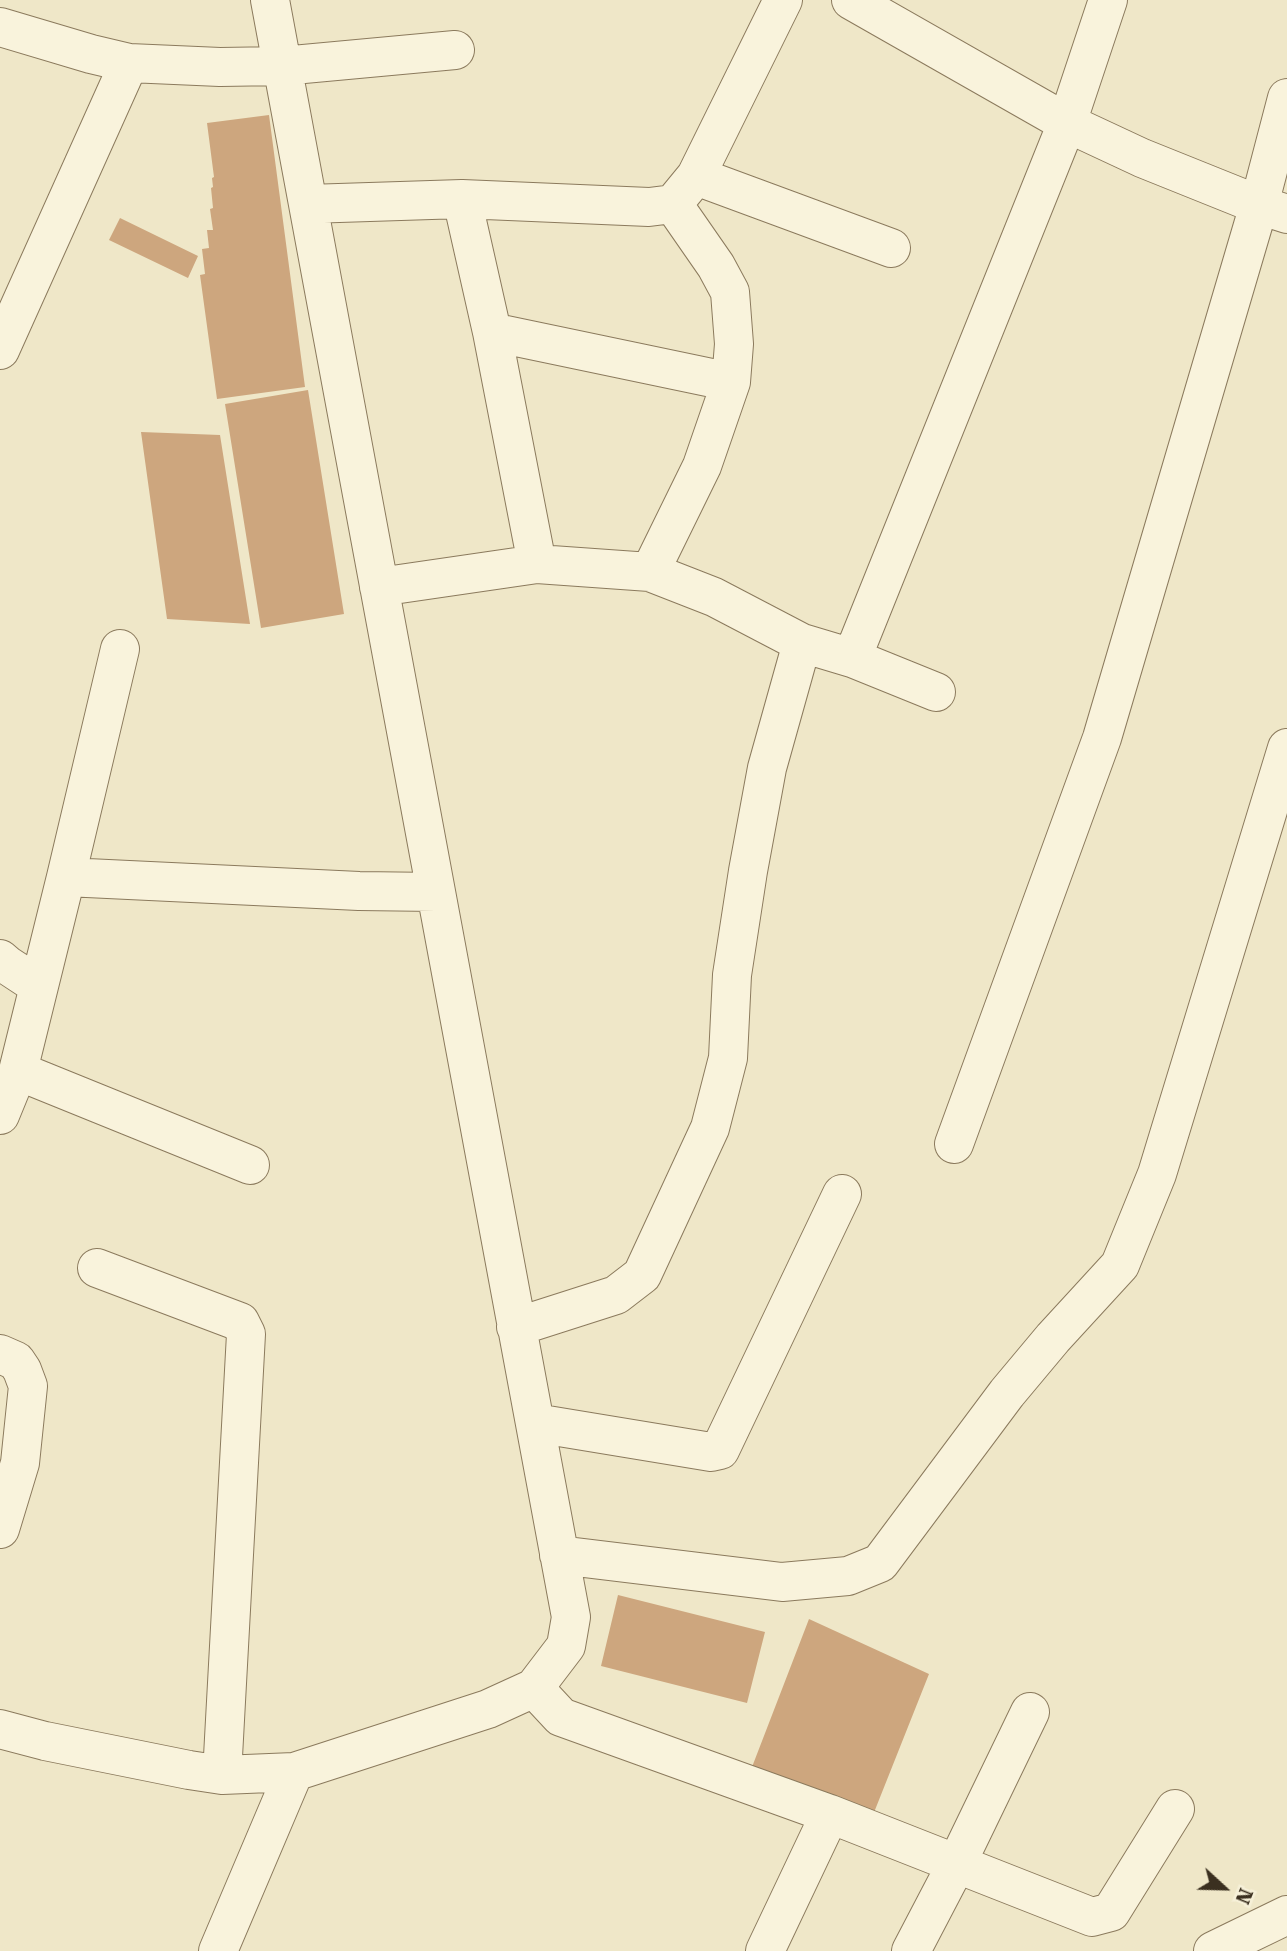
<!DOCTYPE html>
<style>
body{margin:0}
#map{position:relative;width:1287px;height:1951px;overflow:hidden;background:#efe7c8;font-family:"Roboto Serif",serif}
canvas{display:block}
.north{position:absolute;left:1189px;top:1853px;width:70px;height:70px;-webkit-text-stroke:5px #f6f0d8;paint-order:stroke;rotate:112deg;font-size:19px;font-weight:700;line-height:28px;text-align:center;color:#3b3020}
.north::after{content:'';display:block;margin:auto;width:24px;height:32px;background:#3b3020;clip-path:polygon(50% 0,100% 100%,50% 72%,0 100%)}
</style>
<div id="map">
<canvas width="1287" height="1951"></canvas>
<div class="north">N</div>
</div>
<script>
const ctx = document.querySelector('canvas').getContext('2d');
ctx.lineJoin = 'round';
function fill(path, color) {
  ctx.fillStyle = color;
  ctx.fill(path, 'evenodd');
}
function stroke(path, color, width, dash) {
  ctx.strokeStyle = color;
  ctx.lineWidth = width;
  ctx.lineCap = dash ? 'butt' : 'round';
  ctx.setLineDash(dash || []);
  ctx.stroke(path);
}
fill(new Path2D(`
 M269,115L305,387L217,399L200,275L205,274L202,249L209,248L207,230H213L210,209L213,208L211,188L213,187L212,178L214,177L207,123Z
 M120,218L198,256L188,278L109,240Z
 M308,390L344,614L261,628L225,404Z
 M141,432L220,435L250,624L167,619Z
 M618,1595L765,1632L747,1703L601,1666Z
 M809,1619L929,1674L871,1820L752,1767Z`), '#cda67e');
const minor = new Path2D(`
 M851,0L1067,123L1142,158L1259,205L1287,214
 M0,27L91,54L129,63L220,67L282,66L455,50
 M696,176L891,248
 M462,199L492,332L537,564
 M308,204L462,199L649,207L673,204L696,176L783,0
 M492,332L731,382
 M0,350L129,63
 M650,572L702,466L731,382L734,344L730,292L716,266L673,204
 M379,587L537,564L650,572L714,597L802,643L852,658L936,692
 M852,658L1067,123L1108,0
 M66,877L359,891L436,892
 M0,959L7,965L39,986
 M18,1071L250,1165
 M0,1115L18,1071L66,877L120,649
 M954,1144L1102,738L1259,205L1287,98
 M97,1268L240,1322L246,1334L222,1775
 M516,1327L616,1295L642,1275L710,1128L728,1058L732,975L748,871L767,768L802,643
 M0,1354L16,1361L22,1370L28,1386L20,1463L0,1529
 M535,1423L711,1452L720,1450L842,1194
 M559,1555L782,1582L848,1576L880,1563L1007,1393L1053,1338L1120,1265L1157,1174L1287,748
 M534,1688L561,1717L830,1814L1092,1917L1111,1912L1175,1809
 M0,1729L45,1741L189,1770L222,1775L294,1772L488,1709L534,1688L566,1646L571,1617L270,0
 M218,1951L294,1772
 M765,1951L830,1814
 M911,1951L957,1863L1030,1712
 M1213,1951L1287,1915`);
stroke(minor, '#8b7a5d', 40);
stroke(minor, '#f9f3dc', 38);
</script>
